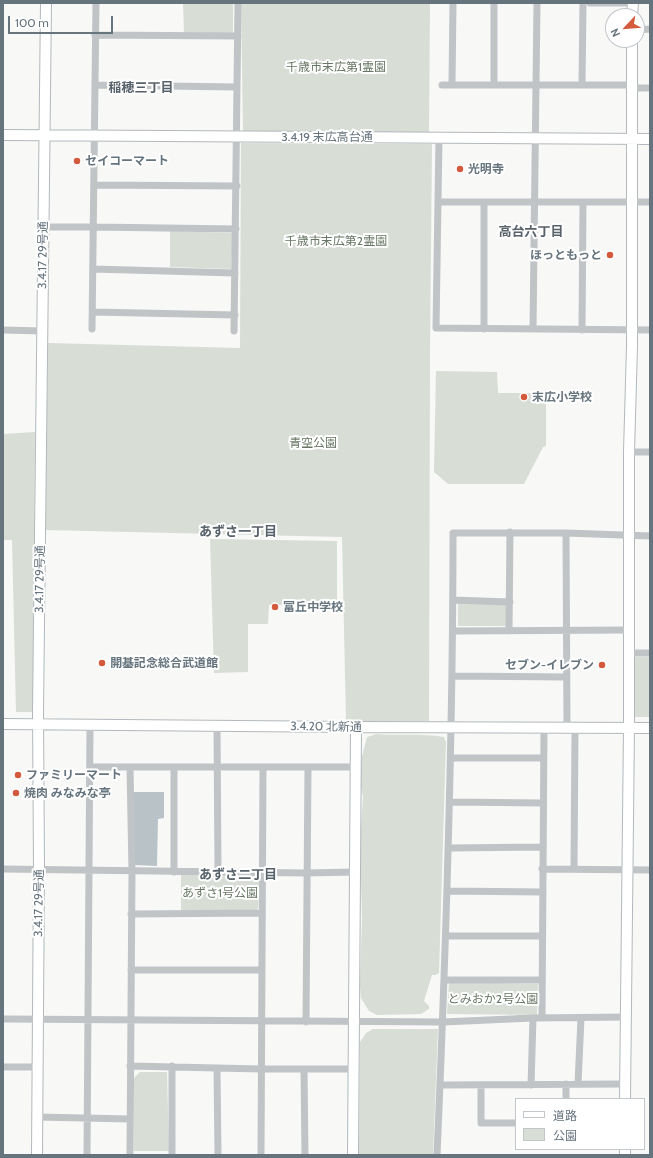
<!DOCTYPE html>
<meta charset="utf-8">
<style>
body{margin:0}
#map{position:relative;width:653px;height:1158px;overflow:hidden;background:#f8f8f6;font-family:Cabin,"Noto Sans JP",sans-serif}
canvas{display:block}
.frame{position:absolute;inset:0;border:4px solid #66747e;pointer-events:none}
.legend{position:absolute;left:515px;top:1098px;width:130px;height:52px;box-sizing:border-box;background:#fff;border:1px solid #c2c7cb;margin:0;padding:5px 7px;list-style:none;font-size:12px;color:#66747e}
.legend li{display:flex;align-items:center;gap:8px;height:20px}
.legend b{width:20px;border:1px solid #c2c7cb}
.north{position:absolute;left:605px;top:8px;width:40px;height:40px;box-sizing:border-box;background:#fff;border:1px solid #c2c7cb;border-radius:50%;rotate:244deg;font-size:11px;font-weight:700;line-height:16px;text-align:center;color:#66747e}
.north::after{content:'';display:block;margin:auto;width:14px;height:18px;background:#d35a3c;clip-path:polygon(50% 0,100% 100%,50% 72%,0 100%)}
.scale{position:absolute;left:8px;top:16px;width:105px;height:18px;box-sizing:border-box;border:2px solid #66747e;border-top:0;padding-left:5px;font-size:12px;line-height:14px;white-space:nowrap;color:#66747e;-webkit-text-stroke:3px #fff;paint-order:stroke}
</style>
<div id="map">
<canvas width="653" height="1158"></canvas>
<div class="frame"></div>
<ul class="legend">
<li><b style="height:5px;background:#fff"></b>道路</li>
<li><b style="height:11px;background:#d8ddd6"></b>公園</li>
</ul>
<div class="north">N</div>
<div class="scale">100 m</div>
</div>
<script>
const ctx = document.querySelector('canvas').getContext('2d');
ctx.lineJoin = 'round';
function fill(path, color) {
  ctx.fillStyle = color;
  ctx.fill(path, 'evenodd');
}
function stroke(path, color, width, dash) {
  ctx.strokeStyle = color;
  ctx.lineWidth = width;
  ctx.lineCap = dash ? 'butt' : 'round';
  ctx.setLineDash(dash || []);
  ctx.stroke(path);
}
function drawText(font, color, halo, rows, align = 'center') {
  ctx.font = font + ' Cabin,"Noto Sans JP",sans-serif';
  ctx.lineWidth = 4;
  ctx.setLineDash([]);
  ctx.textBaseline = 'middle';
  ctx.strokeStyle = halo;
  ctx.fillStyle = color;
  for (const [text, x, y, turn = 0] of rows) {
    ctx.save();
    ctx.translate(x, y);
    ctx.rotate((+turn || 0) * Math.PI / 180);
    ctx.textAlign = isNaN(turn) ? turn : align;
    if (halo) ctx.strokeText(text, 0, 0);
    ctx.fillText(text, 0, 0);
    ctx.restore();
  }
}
fill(new Path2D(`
 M183,3H233V33H184Z
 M241,3H430L429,132H243Z
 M241,143L432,144L430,351L429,721H346L342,537L45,530L48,343L240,348Z
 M170,231L233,233L231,269L170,267Z
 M436,371L497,372L498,393H546V446L543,447L524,484H448L434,472Z
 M35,432L33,712H16L12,540H3V434Z
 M210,539L337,541V605H269L268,624H248V672L214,673Z
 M458,603L507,604L506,626H458Z
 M634,657H650V717H634Z
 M376,734C398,736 421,733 444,737L446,742L439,973L436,975H432L424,1001L429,1006V1009L421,1014L377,1015L369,1011L361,998L360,985L362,919L360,844L363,797L359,778L360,764L367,737Z
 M181,875H257L259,878L258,908L257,910H181Z
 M449,982L538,984L537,1015L447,1014Z
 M373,1029H438L433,1155H359L360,1042L366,1033Z
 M140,1072H167L169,1151H134V1078Z`), '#d8ddd6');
fill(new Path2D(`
 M134,792H164V818L158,819L157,866L134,865Z`), '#b9c3c7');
const secondary = new Path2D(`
 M632,16L633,3
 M3,135L650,139
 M3,724L356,727L650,728
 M625,1099L629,727V452L632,346V40
 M37,1155L39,869L38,712L46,3
 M353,1155L356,727
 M625,1155V1149`);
stroke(secondary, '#b2b8bc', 12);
stroke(new Path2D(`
 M590,3H633
 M637,30L650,29
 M95,35L238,36
 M452,84L453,3
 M494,84V3
 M95,85L237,87
 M442,85H632
 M582,85L583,3
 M632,88H650
 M439,138L436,328L650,330
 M94,185L237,186
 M438,202H650
 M44,227H93L236,229
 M93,269L235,273
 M93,312L235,315
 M92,329L96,3
 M484,329V202
 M533,329L537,3
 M3,330L43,331
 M582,330L583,202
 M234,331L238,3
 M629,452H650
 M566,533L567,728
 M453,600L510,602
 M453,631L629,630
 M509,631L510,532
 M629,653H650
 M452,676L567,677
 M217,726L218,871
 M451,758H543
 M90,767H355
 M450,802L543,803
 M449,848L543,847
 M3,869L306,873L355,872
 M542,869L650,870
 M574,869L575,728
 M174,872V767
 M447,891L542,892
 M131,914L261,913
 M446,936H542
 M131,970H261
 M445,980H542
 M542,1018L544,728
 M3,1019L443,1022L533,1018L626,1017
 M306,1022L308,767
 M130,1066L261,1069H354
 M172,1066V1155
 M3,1067H37
 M217,1069L218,1155
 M304,1069L305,1155
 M578,1084L581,1018
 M440,1085L625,1084
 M481,1085V1123H516
 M531,1085L533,1018
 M566,1099V1084
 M37,1117L130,1119
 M87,1155L90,725
 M130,1155L132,871L130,767
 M261,1155L263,767
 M437,1155C446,948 453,740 453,533H566L650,536`), '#c0c4c7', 7);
stroke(secondary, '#fff', 10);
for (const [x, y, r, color] of [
 [77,161,4,"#d35a3c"],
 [460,169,4,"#d35a3c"],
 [610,255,4,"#d35a3c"],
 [524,397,4,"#d35a3c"],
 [275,607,4,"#d35a3c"],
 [102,663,4,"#d35a3c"],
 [602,665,4,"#d35a3c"],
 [18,775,4,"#d35a3c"],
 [16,793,4,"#d35a3c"]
]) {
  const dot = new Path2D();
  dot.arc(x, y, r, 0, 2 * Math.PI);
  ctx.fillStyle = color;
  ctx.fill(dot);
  stroke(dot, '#fff', 1.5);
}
drawText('12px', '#687765', '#fff', [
 ["千歳市末広第1霊園",336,67],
 ["千歳市末広第2霊園",336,241],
 ["青空公園",313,443],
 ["あずさ1号公園",220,893],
 ["とみおか2号公園",493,999]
]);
drawText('12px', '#66747e', '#fff', [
 ["3.4.19 末広高台通",327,137],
 ["3.4.17 29号通",43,255,-89],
 ["3.4.17 29号通",40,579,-89],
 ["3.4.20 北新通",326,727,1],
 ["3.4.17 29号通",39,903,-89]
]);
drawText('bold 12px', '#66747e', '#fff', [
 ["セイコーマート",85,161],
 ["光明寺",468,169],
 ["ほっともっと",602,255,"right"],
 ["末広小学校",532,397],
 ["富丘中学校",283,607],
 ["開基記念総合武道館",110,663],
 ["セブン-イレブン",594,665,"right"],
 ["ファミリーマート",26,775],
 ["焼肉 みなみな亭",24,793]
], 'left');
drawText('bold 13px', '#58626a', '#fff', [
 ["稲穂三丁目",141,88],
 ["高台六丁目",531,232],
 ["あずさ一丁目",238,532],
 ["あずさ二丁目",238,875]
]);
</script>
